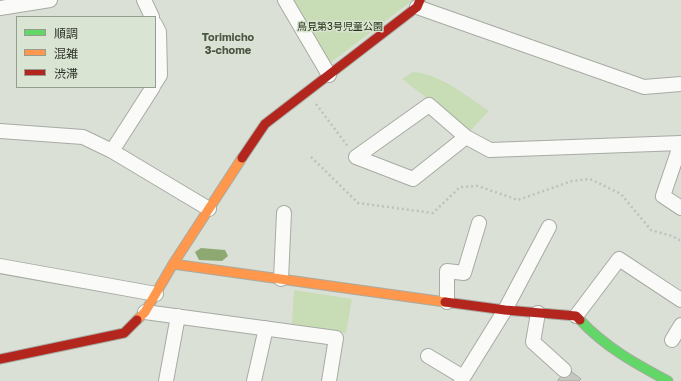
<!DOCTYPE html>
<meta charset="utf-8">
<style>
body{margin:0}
#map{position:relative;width:681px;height:381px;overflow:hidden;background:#dbe0d6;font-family:"Golos Text","Noto Sans JP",sans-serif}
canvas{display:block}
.legend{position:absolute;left:16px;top:16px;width:140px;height:72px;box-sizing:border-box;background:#dae4d2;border:1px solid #969d90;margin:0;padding:5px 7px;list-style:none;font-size:12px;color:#2f332c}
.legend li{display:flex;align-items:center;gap:8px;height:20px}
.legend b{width:20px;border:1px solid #969d90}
</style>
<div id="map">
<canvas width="681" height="381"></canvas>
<ul class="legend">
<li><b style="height:5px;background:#63d668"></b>順調</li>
<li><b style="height:5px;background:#ff974d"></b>混雑</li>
<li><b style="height:5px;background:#b3261e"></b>渋滞</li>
</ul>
</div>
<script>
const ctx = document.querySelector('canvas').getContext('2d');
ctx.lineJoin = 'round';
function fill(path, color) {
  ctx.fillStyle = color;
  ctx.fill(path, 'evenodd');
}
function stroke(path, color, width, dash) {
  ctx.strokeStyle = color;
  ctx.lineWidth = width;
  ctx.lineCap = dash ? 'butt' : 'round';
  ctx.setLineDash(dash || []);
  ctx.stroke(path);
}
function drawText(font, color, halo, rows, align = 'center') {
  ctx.font = font + ' "Golos Text","Noto Sans JP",sans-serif';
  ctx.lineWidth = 3;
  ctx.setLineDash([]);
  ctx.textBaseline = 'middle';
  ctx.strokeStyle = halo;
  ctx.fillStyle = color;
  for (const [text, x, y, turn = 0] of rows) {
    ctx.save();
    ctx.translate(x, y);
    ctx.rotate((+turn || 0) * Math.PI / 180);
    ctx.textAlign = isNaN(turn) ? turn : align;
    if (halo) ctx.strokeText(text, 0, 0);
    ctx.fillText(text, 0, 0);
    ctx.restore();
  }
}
fill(new Path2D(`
 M293,0H413L330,63Z
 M413,72C441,74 466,96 489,111L470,131L402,79Z
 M294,290L352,299L346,333L292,324Z`), '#c8dcb6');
fill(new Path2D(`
 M201,248L225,250L228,256L222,261L199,260L195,252Z`), '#8da971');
const building = new Path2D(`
 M567,368L581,379L579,381H558Z`);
fill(building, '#c4c8c1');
stroke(building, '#a5a9a1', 1);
const street = new Path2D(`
 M144,0L152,17
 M285,0L329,75
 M417,7L644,87L681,84
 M0,8L50,0
 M155,24L159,32L160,75L155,83
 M0,131L83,137L112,151L209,209
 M681,143L663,196L681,208
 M112,151L153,87
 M356,157L429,105L466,137L490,150L681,143
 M356,157L413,179L466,137
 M0,266L156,294
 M281,279L284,213
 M447,302V271L464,273L479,223
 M145,312L336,338L329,381
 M538,313L533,342L564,370
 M576,316L619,259L681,300
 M672,340L681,325
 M428,356L463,377
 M166,381L178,316
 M254,381L266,328
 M461,381L505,310L549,227`);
const fast = new Path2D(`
 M580,320C605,347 636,364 668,381`);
const slow = new Path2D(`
 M173,264L445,302
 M137,320L145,312L173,264L242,158`);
const jam = new Path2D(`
 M242,158L265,124L417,7L420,0
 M445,302L505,310L576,316L580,320
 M0,359L124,333L137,320`);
stroke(street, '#a7aba3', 16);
stroke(fast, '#a7aba3', 11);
stroke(slow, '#a7aba3', 11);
stroke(jam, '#a7aba3', 11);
stroke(new Path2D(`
 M316,104L349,148
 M311,157L358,203L433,213L460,187L478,186L518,200L572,181L590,179L621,194L651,230L672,236L681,241`), '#bec0bc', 2.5, [2, 3]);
stroke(street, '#fafaf9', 14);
stroke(fast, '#63d668', 9);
stroke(slow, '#ff974d', 9);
stroke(jam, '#b3261e', 9);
drawText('10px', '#223212', '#dae4d2', [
 ["鳥見第3号児童公園",340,27]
]);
drawText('bold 11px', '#4c5546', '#dae4d2', [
 ["Torimicho",228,38],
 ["3-chome",228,51]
]);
</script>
